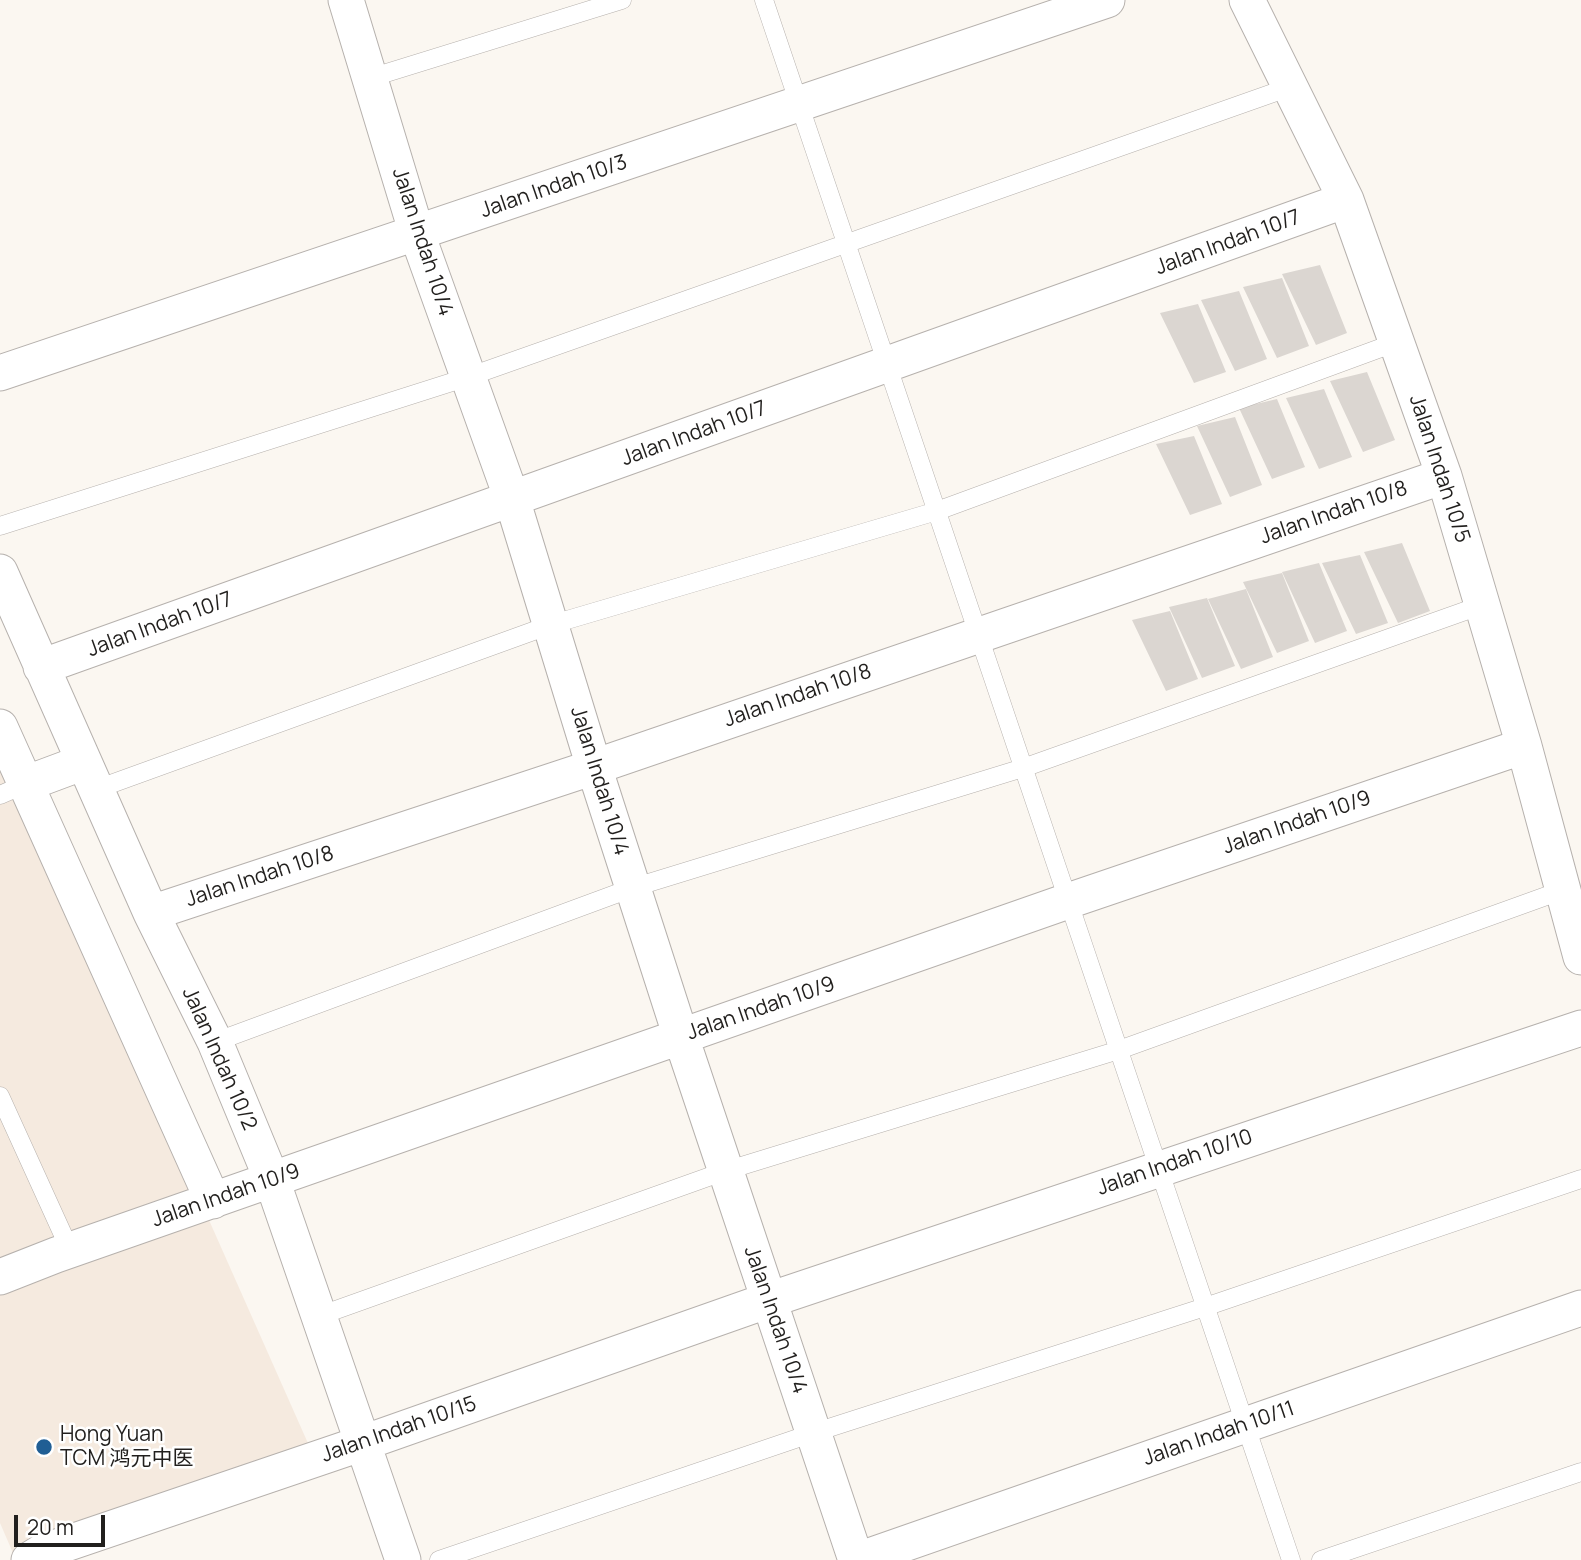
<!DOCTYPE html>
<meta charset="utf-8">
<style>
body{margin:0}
#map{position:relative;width:1581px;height:1560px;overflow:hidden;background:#fbf7f1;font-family:Manrope,sans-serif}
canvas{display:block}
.scale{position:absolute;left:14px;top:1515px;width:91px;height:32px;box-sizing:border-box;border:4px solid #211f1d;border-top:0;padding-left:9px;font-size:21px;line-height:24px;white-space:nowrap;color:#211f1d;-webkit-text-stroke:5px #fff;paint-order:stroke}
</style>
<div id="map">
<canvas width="1581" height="1560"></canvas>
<div class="scale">20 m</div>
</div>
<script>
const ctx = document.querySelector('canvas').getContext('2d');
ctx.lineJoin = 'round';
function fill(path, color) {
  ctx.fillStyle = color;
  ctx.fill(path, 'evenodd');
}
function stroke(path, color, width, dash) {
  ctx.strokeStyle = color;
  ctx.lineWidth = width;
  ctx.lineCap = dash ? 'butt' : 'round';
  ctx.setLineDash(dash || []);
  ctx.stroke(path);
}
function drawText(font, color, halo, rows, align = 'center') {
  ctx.font = font + ' Manrope,"Noto Sans SC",sans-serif';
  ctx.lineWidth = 5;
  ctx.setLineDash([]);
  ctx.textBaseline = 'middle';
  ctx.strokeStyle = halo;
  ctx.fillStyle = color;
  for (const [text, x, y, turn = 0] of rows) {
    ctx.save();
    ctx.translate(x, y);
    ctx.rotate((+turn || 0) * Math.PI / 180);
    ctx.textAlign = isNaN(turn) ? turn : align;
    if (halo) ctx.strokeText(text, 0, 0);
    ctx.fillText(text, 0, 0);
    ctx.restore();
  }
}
fill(new Path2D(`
 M0,749L311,1450L13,1553L0,1523Z`), '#f5eadf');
fill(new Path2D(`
 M1320,265L1347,333L1316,345L1282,274Z
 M1282,278L1309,346L1277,358L1243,287Z
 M1239,291L1267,359L1235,371L1201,300Z
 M1198,304L1226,372L1194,383L1160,313Z
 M1367,372L1395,440L1363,452L1330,381Z
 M1324,389L1352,457L1319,469L1286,398Z
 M1277,399L1305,467L1272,479L1239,408Z
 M1235,417L1262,485L1230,497L1197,426Z
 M1194,436L1222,504L1190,515L1156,444Z
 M1402,543L1430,611L1398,623L1364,552Z
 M1360,555L1388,623L1356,634L1322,563Z
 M1319,563L1347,631L1315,643L1282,572Z
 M1282,573L1309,641L1277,653L1243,582Z
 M1246,589L1273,657L1241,669L1208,599Z
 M1207,598L1235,666L1202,678L1169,607Z
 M1170,611L1198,679L1166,691L1132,620Z`), '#dbd6d1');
const service = new Path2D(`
 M764,0L1291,1560
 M370,78L622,0
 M0,526L468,377L1290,87
 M97,789L550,625L937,511L1397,342
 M0,795L25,784
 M215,1042L632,888L1023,768L1482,605
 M0,1096L70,1250
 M319,1316L725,1171L1119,1050L1563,890
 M439,1560L813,1433L1205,1307L1581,1179
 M1321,1560L1581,1472`);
const minor = new Path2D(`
 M346,0L417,234L512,499L594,767L681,1037L856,1560
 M1247,0L1346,200L1444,476L1524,746L1581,957
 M0,373L1107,0
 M0,572L151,913L215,1042L272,1180L403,1560
 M41,667L1346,200
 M0,727L213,1201
 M25,784L84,762
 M151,913L594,767L1444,476
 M0,1277L56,1255L1068,901L1524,746
 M29,1560L42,1552L363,1443L769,1300L1581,1028
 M858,1560L1581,1308`);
stroke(service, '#b6b1ad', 19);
stroke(minor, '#b6b1ad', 37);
stroke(service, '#fff', 18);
stroke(minor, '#fff', 35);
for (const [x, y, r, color] of [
 [44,1447,9,"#205e94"]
]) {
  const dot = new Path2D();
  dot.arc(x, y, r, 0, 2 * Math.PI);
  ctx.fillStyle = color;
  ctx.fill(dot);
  stroke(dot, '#fff', 2.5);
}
drawText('21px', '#211f1d', '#fff', [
 ["Jalan Indah 10/3",554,187,-19],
 ["Jalan Indah 10/4",422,242,72],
 ["Jalan Indah 10/7",1228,243,-20],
 ["Jalan Indah 10/7",694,434,-20],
 ["Jalan Indah 10/5",1439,469,72],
 ["Jalan Indah 10/8",1334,513,-19],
 ["Jalan Indah 10/7",160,625,-20],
 ["Jalan Indah 10/8",798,696,-19],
 ["Jalan Indah 10/4",599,781,73],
 ["Jalan Indah 10/9",1297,823,-19],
 ["Jalan Indah 10/8",260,877,-18],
 ["Jalan Indah 10/9",761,1009,-19],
 ["Jalan Indah 10/2",219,1059,66],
 ["Jalan Indah 10/10",1175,1163,-19],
 ["Jalan Indah 10/9",226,1196,-19],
 ["Jalan Indah 10/4",775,1320,71],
 ["Jalan Indah 10/15",399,1430,-19],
 ["Jalan Indah 10/11",1219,1434,-19]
]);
drawText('21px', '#211f1d', '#fff', [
 ["Hong Yuan",60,1435],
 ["TCM 鸿元中医",60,1459]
], 'left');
</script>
